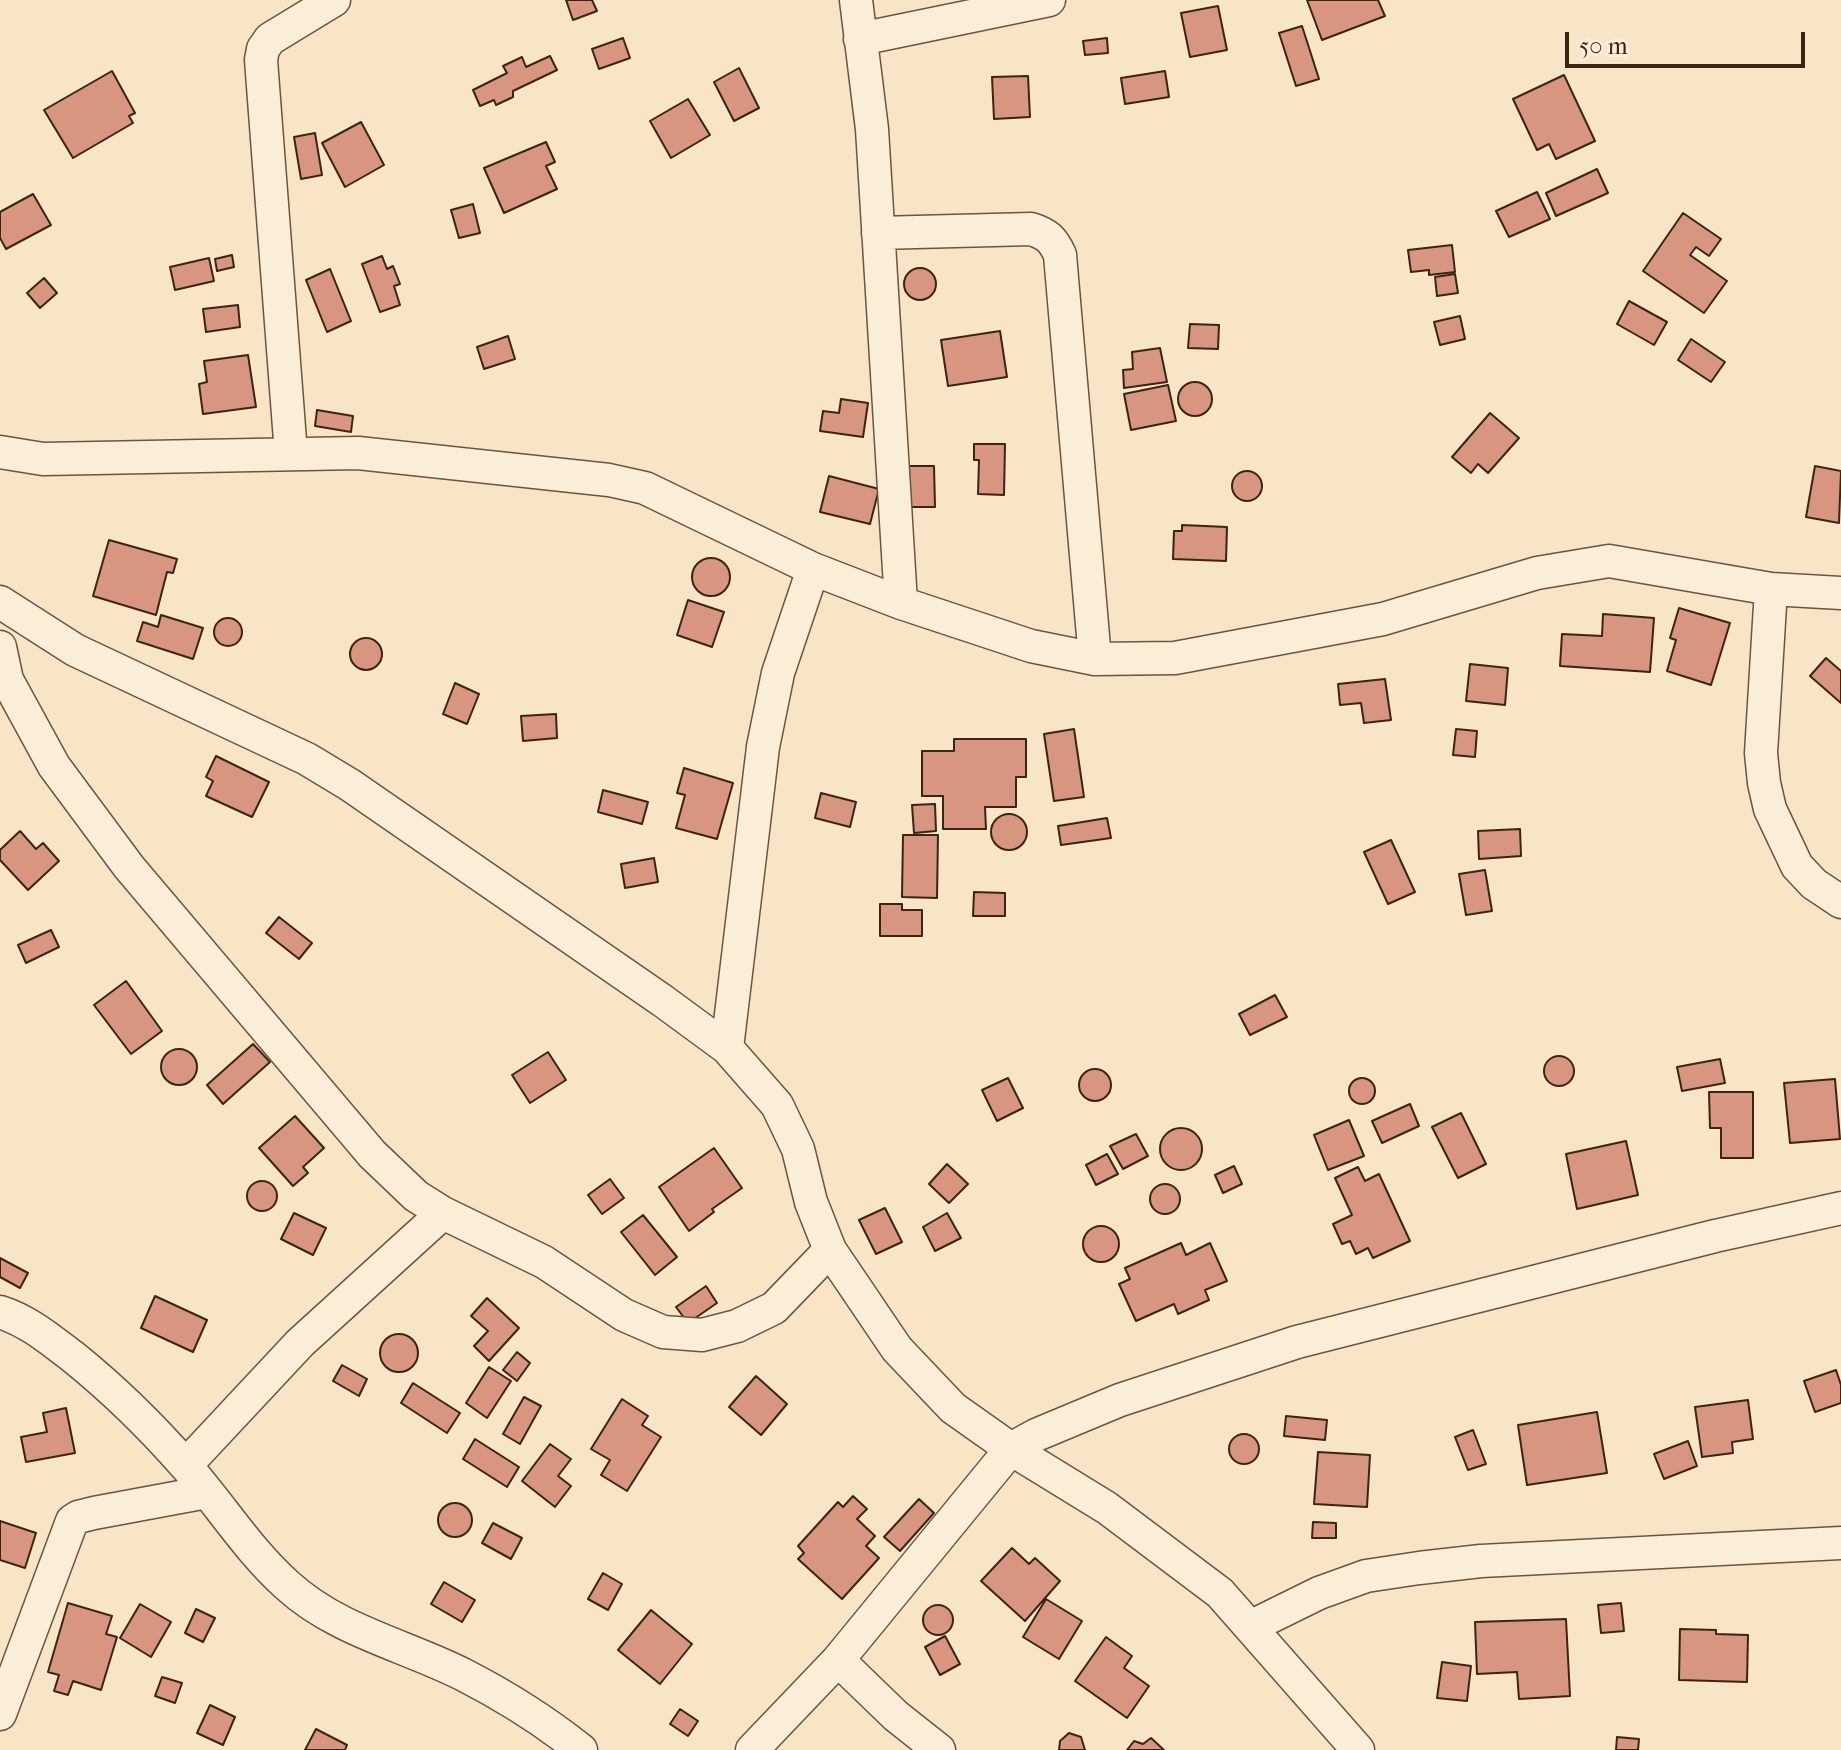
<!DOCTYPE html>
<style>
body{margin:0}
#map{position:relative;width:1841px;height:1750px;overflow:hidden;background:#f7e5c5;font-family:"IM FELL French Canon",serif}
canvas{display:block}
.scale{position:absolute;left:1565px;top:32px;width:240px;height:36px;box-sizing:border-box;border:4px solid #3c2414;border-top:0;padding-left:10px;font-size:24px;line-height:28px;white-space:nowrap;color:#3c2414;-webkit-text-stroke:6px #faeed9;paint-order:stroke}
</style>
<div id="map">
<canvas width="1841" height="1750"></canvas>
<div class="scale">50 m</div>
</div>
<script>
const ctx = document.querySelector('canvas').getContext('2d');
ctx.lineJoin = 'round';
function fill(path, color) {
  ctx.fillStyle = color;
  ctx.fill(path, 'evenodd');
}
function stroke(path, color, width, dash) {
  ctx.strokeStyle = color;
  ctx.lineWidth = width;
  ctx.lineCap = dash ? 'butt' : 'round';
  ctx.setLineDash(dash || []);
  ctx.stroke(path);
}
const building = new Path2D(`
 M566,0H592L597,11L573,20Z
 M1307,0H1378L1385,16L1322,40Z
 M1218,6L1227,50L1190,57L1181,13Z
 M1302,26L1319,79L1296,86L1279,33Z
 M623,38L630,58L599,69L592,49Z
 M1107,38L1108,53L1085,55L1083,41Z
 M550,56L557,70L513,91V97L496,105L494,100L480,106L473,90L507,73L503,66L522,57L526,67Z
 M739,68L759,108L734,121L714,82Z
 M112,71L135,113L129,116L133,123L73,158L44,110Z
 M1165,71L1169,97L1125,104L1121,78Z
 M1564,75L1595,141L1556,159L1549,144L1537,150L1513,99Z
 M1028,76L1030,117L994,119L992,77Z
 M688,99L710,135L671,158L650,121Z
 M361,122L384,165L345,187L322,143Z
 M315,133L322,175L301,179L294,137Z
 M546,142L555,162L546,166L557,189L504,213L484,168Z
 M1597,169L1608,193L1556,216L1546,193Z
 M1537,192L1550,219L1509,237L1496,211Z
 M33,194L51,225L6,249L0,238V212Z
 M473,204L480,233L459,238L451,210Z
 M1683,213L1721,239L1709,256L1696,247L1690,255L1727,281L1704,313L1643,271Z
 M1452,245L1455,272L1429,275V270L1411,272L1408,250Z
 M232,255L234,267L217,271L215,259Z
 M382,256L387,269L393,266L400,284L394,286L400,305L380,312L362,264Z
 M209,258L214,281L175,290L170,267Z
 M904 284a16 16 0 1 1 32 0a16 16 0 1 1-32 0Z
 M330,269L351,321L327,332L306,280Z
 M1455,274L1458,293L1437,296L1435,277Z
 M44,278L57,293L40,308L27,293Z
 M1629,301L1667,322L1654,345L1617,324Z
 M238,305L240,327L206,332L203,309Z
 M1460,316L1465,339L1440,345L1434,322Z
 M1190,324L1219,325L1218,349L1188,348Z
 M1000,331L1007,377L948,386L941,340Z
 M508,336L515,359L484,369L477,347Z
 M1691,339L1725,362L1711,382L1678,360Z
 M1160,348L1167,382L1124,388L1123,370L1133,369L1132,352Z
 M248,355L256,407L203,414L199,384L207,382L204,361Z
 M1178 399a17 17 0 1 1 34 0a17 17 0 1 1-34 0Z
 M1168,385L1176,421L1131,430L1124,394Z
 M841,399L868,403L863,437L820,431L823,411L839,413Z
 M317,410L353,416L351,432L315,426Z
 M1490,413L1519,438L1488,473L1478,464L1471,473L1452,457Z
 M974,444H1005L1004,495L978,494L979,460H974Z
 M908,466H934L935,507H909Z
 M1815,466L1841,471L1839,523L1806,517Z
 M1232 486a15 15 0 1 1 30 0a15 15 0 1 1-30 0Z
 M829,476L879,489L870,524L820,512Z
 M1182,525L1227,527L1226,561L1173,559L1174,531H1182Z
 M109,540L177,559L173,573L167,572L156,615L93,596Z
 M692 577a19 19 0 1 1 38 0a19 19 0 1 1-38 0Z
 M688,600L724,612L712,647L677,635Z
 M1679,608L1730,623L1711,685L1667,671L1676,640L1670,638Z
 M1603,614L1654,618L1650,672L1560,666L1562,634L1602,636Z
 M161,615L203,628L193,659L137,641L143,622L158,627Z
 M214 632a14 14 0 1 1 28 0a14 14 0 1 1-28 0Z
 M350 654a16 16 0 1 1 32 0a16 16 0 1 1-32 0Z
 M1826,658L1841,671V703L1810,676Z
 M1470,664L1508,668L1505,705L1466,701Z
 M1385,679L1391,720L1364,723L1361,703L1340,705L1338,684Z
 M455,683L479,694L467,724L443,714Z
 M556,714L557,738L523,741L521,716Z
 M1074,729L1084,797L1054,801L1044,734Z
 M1456,729L1477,731L1475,757L1453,755Z
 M954,739H1026V777H1016V807H985L986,829H943V796H922V751H954Z
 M216,756L269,782L252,817L206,796L213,781L206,777Z
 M684,768L733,783L717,839L676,828L685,795L677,793Z
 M603,790L648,802L642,824L598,812Z
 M821,793L856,802L850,827L815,818Z
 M935,804L936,831L914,833L912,805Z
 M991 832a18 18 0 1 1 36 0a18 18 0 1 1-36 0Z
 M1107,818L1111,838L1061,845L1058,826Z
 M1520,829L1521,856L1479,859L1478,831Z
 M20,831L36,849L43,843L59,861L28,890L0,860V850Z
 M903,835H938L937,898L902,897Z
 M1391,840L1415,892L1388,904L1364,852Z
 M654,858L658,882L625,888L621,864Z
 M1485,870L1492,911L1466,915L1459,874Z
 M974,892L1005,893V916H973Z
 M880,904H902V910H922V936H880Z
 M279,917L312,943L299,959L266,933Z
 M51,930L59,947L26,963L18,945Z
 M126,981L162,1031L131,1054L94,1005Z
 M1275,995L1287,1017L1250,1035L1239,1014Z
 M253,1044L270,1062L223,1104L207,1085Z
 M161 1067a18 18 0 1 1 36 0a18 18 0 1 1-36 0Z
 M548,1052L566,1080L530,1103L512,1075Z
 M1544 1071a15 15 0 1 1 30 0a15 15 0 1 1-30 0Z
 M1720,1059L1725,1083L1682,1091L1677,1067Z
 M1079 1085a16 16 0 1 1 32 0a16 16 0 1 1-32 0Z
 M1008,1078L1023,1108L997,1121L982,1090Z
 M1349 1091a13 13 0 1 1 26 0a13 13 0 1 1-26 0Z
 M1835,1079L1840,1139L1790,1143L1784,1083Z
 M1709,1092H1753V1158H1721V1128H1710Z
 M1410,1104L1419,1126L1382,1143L1372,1121Z
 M1461,1113L1486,1164L1458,1178L1432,1127Z
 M295,1116L324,1148L303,1167L308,1173L293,1186L259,1148Z
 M1349,1120L1364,1156L1328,1170L1314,1135Z
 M1160 1149a21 21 0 1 1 42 0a21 21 0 1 1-42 0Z
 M1136,1134L1148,1156L1123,1169L1110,1146Z
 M1626,1141L1638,1195L1577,1209L1566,1154Z
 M714,1148L742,1188L712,1209L714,1212L689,1231L659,1187Z
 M1107,1154L1118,1174L1096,1185L1086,1165Z
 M947,1164L968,1184L949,1203L929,1184Z
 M1234,1166L1242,1184L1223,1193L1215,1175Z
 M1358,1167L1365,1181L1379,1174L1410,1241L1373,1258L1368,1248L1356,1254L1350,1241L1342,1244L1333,1224L1352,1215L1335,1178Z
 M610,1179L624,1198L602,1214L588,1195Z
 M247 1196a15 15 0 1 1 30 0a15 15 0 1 1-30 0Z
 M1150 1199a15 15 0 1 1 30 0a15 15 0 1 1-30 0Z
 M885,1208L902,1242L876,1254L859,1220Z
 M294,1213L326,1228L313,1255L281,1239Z
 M947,1213L961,1238L935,1251L923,1227Z
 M643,1215L677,1257L655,1275L621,1232Z
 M1083 1244a18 18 0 1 1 36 0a18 18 0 1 1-36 0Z
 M1181,1243L1186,1255L1210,1243L1227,1281L1205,1290L1209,1300L1178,1314L1174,1304L1136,1321L1119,1284L1130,1279L1125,1268Z
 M0,1258L28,1273L20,1288L0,1277Z
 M706,1286L717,1303L688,1323L676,1307Z
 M155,1296L207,1320L193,1352L141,1328Z
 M487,1298L519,1328L489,1361L474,1346L488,1331L471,1316Z
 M380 1353a19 19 0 1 1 38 0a19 19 0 1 1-38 0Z
 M517,1352L530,1363L517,1381L503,1370Z
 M342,1365L367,1379L359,1396L333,1381Z
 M489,1367L511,1381L487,1418L466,1403Z
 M1836,1370L1841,1385V1403L1815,1412L1804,1381Z
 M756,1376L787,1404L761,1435L729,1407Z
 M413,1383L460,1413L447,1433L401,1403Z
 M524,1397L541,1406L520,1444L503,1434Z
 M622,1399L648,1416L642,1425L661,1437L627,1491L601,1475L610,1460L591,1449Z
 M1748,1400L1753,1439L1732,1442L1733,1453L1702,1457L1695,1407Z
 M66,1408L75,1453L26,1462L21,1437L47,1432L43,1413Z
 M1597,1412L1607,1473L1527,1485L1518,1425Z
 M1286,1416L1327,1420L1325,1440L1284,1436Z
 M1473,1430L1486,1464L1468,1470L1455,1437Z
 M1229 1449a15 15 0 1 1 30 0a15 15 0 1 1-30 0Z
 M475,1439L519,1467L507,1487L463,1459Z
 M1688,1441L1697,1466L1664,1479L1654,1454Z
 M550,1444L571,1459L558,1476L571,1486L555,1507L522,1481Z
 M1318,1452L1370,1455L1367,1507L1314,1504Z
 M853,1496L867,1509L857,1519L875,1536L866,1546L879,1558L842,1599L798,1559L804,1553L798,1546L838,1502L843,1507Z
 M919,1499L934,1513L900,1551L884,1537Z
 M438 1520a17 17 0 1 1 34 0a17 17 0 1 1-34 0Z
 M0,1521L36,1533L25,1568L0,1560Z
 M1313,1522L1336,1523V1538H1312Z
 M493,1523L522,1538L511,1559L482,1543Z
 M1012,1548L1029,1564L1035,1558L1060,1581L1025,1621L981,1581Z
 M603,1573L622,1584L608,1610L588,1599Z
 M444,1582L475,1600L462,1622L431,1604Z
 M1046,1599L1082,1621L1059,1659L1023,1637Z
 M68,1603L112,1616L106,1634L117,1637L101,1690L73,1681L68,1695L54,1691L59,1675L48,1672Z
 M1621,1603L1624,1631L1601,1633L1598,1605Z
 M140,1604L171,1622L151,1657L120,1638Z
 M923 1620a15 15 0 1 1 30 0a15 15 0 1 1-30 0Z
 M196,1609L215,1618L203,1642L185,1633Z
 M651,1610L692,1644L660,1684L618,1650Z
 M1566,1619L1570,1696L1519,1699L1517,1672L1477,1674L1475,1622Z
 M1680,1629L1716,1630V1634L1748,1635L1747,1682L1679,1680Z
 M945,1636L960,1664L940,1675L925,1647Z
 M1106,1637L1132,1656L1124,1668L1149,1686L1127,1718L1075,1681Z
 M1442,1662L1471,1666L1467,1701L1437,1698Z
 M162,1677L182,1683L175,1703L155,1696Z
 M210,1705L235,1717L223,1745L197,1733Z
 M680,1709L698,1721L688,1736L670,1724Z
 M316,1729L347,1745L345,1750H305Z
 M1069,1733L1081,1737L1085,1750H1059L1060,1741Z
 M1617,1737L1639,1739L1638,1750H1616Z
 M1151,1738L1164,1750H1127L1134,1741L1143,1744Z`);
fill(building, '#d8957f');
stroke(building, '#3c2414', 2);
const minor = new Path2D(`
 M856,0L872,129L901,603
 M860,39L1049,0
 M878,233L1031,229C1047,234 1053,239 1060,255L1095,659
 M0,452L43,459L358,453L609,480L645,488L813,569L901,603L1031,646L1095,659L1175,658L1383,619L1537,573L1609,561L1771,589L1841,593
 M291,454L261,60L263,49L270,39L334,0
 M1771,589L1761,753L1764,783L1770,809L1797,866L1814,884L1841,902
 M0,602L75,650L307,759L350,785L663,1001L727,1048L777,1105L798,1149L811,1202L830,1250L897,1349L953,1408L1011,1449L1107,1508L1220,1593L1358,1750
 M0,647L7,680L54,766L129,867L372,1154L416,1196L443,1213L544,1262L624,1315L663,1332L702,1335L737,1326L774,1308L830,1250
 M727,1048L763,747L778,673L813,569
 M0,1312C28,1321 48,1338 72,1356C113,1389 150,1425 185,1465C220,1504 247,1549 287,1585C337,1631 405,1645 464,1675C505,1696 546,1722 581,1750
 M186,1465L300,1343L443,1213
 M1250,1627L1319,1593L1366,1576L1419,1568L1481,1561L1841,1543
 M838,1660L896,1716L939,1750
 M0,1714L72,1521L78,1517L94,1513L207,1492
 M752,1750L838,1660L1011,1449L1036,1435L1120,1400L1297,1342L1715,1236L1841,1208`);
stroke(minor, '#6b5440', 35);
stroke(minor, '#faeed9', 32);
</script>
